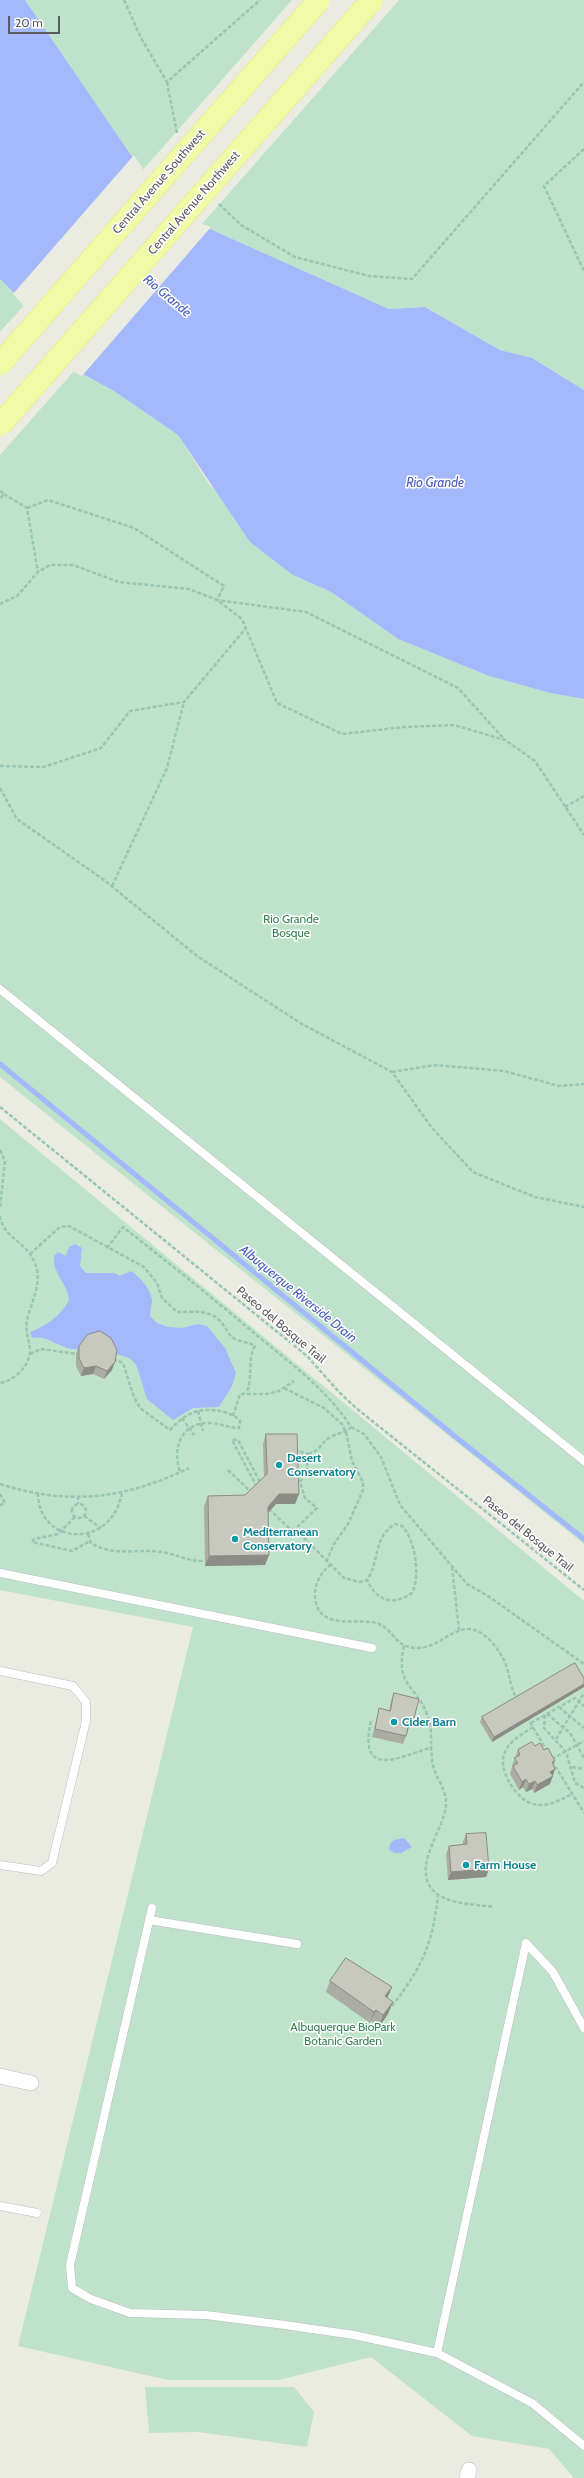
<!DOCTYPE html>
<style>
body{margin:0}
#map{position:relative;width:584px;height:2478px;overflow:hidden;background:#ebece1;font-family:Cabin,sans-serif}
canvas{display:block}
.scale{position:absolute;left:8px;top:16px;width:52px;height:18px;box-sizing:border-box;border:2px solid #5a5b62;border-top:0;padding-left:5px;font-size:12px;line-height:14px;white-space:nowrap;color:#5a5b62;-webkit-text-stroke:3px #fff;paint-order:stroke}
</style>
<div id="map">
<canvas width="584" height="2478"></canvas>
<div class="scale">20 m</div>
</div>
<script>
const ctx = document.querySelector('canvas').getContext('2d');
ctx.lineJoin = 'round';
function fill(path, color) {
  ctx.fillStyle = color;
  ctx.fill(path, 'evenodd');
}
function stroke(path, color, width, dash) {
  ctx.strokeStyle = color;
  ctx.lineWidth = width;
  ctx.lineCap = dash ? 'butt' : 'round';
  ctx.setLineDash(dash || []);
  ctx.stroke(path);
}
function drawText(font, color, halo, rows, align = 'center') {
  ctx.font = font + ' Cabin,sans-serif';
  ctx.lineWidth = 3;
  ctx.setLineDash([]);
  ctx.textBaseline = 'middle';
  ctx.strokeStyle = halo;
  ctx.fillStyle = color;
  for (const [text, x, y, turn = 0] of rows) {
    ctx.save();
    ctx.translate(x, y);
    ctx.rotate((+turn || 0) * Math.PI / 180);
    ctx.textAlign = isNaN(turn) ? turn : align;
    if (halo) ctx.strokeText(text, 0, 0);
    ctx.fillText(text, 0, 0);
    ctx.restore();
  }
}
fill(new Path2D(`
 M25,0H292L142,171Z
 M399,0H584V390L532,358L500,350L425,307L389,309L201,225Z
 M0,279L25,304L0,332Z
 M75,370L114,391L178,435L209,484L293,575L331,592L398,639L489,676L550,693L584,699V1544L0,1077V455Z
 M0,1119L584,1601V2478H574L549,2449L472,2436L371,2357L279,2380H168L18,2346L193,1627L0,1590Z
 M145,2387H294L314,2412L307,2447L198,2432L149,2433Z`), '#bfe3ca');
fill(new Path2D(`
 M0,0H25L142,171L201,225L389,309L425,307L500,350L532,358L584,390V699L550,693L489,676L398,639L331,592L293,575L250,542L178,435L114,391L75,370L25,304L0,279Z
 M75,1244L82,1248L80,1266L86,1273H115L120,1276L131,1271C140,1277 150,1288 152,1300C152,1305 150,1311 150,1316L157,1323L168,1327L182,1328L198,1324L207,1326L225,1348L236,1373L232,1386L219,1407L193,1408L173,1420L147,1399L136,1364L129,1358L113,1353L88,1335L81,1342L80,1349C60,1351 50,1334 32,1338L30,1332C46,1326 62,1315 69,1300C68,1284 52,1273 54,1256L58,1252L66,1256L69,1247Z
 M404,1838L412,1847L401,1853H394L389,1849L390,1844L394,1840Z`), '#a3b9fb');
fill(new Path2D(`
 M134,155L143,169L202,224L211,227L82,376L73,371L23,305L13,294Z`), '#ebece1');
stroke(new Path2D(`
 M0,1064L457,1438L584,1539`), '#a3b9fb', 5);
const lane = new Path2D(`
 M0,989L584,1461
 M0,1573L372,1648
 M0,1671L73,1686L86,1702V1721L52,1863L41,1871L0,1865
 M152,1908L70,2265L72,2288L91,2299L130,2313L206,2315L285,2325L354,2335L437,2353L532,2403L584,2446
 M149,1920L297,1944
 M526,1943L553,1972L584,2028
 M0,2206L37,2213
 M437,2353L526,1943`);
const street = new Path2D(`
 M0,2076L31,2083
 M467,2478L469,2470`);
stroke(lane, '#bcbcc3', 9);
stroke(street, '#bcbcc3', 16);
stroke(new Path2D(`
 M124,0L141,38L167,82L260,0
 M167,82L177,133
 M584,149L544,186L584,271
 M219,204L241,225L295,257L369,276L412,279L584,82
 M0,491L4,494L0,499
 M4,494L27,508L38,572
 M27,508L48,500L134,528L224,586L217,600L306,612L458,688L505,740
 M0,604L17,596L38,572L50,565H73L119,582L189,589L217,600L242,619L277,703L342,734L404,727L454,725L505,740L535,761L584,835
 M0,766L43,767L101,748L130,711L184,702L246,628
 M0,788L17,819L104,880L197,956L302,1024L392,1072L432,1128L473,1172L535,1197L584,1207
 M565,807L584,796
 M112,886L167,768L184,702
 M392,1072L435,1065L504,1071L559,1086L584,1084
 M0,1107L307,1356L339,1392L356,1408L584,1590
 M0,1150L5,1161L0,1207
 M0,1216C3,1237 25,1242 33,1259C45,1281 31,1300 27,1321C25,1331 29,1339 30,1349C31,1365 15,1380 0,1383
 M107,1248L123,1227C169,1263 215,1300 260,1338C293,1365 328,1391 351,1427C345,1434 336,1433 329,1438C320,1444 321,1450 308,1454L307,1469L300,1482L305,1498L317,1508L295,1529
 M30,1254L60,1227L69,1226L144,1267L157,1283L162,1298L177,1312C192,1312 210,1309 221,1322C226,1328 228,1335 235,1339C241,1342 248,1342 255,1346C247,1359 253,1377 247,1392
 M30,1354L41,1349L78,1354
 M113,1359L123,1363L134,1397L140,1408L170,1430C185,1413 201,1406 224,1412C230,1414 236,1416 240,1421L239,1428C230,1428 221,1424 211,1423C181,1422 172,1447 180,1472
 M284,1388L324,1408L342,1424L346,1432L352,1461L363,1482V1490L348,1524L334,1544L327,1560
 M198,1411L203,1431
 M233,1416L240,1394H267L279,1391L294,1381
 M182,1418L194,1435
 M351,1427L364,1434L381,1457L400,1505L467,1584L488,1596L584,1664
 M294,1450L308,1454
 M228,1470L252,1493
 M0,1484C69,1506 125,1499 189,1468
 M38,1493C38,1545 111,1551 122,1493
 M0,1494L5,1503L0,1505
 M78,1496V1504
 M72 1511a7 7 0 1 1 14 0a7 7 0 1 1-14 0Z
 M269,1509L292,1531L295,1529L344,1578L360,1582L367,1580C380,1561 373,1537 395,1524L402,1526C415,1539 420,1574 413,1591C411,1595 407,1596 403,1598C386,1605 374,1595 367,1580
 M84,1516L101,1528
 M75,1517L58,1534L34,1539L32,1542L72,1551L90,1541
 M88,1534L91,1543C115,1558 142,1547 167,1553C181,1556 190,1562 205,1561
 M331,1564C321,1573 315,1582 315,1595C316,1634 362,1616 379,1624C396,1632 395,1648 418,1648C440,1648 456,1622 477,1631C489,1635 504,1656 507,1668C510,1679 511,1689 517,1699
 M452,1567L459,1630
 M404,1646C395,1685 415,1684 427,1714C434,1730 429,1748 433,1765C436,1779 447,1790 446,1805C444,1828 418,1859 428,1883C438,1905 474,1904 494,1907
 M559,1707L584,1728
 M547,1714L570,1733L584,1758
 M545,1715L544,1728L566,1752L575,1783L584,1788
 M527,1717L547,1751
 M371,1721C358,1779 398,1758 432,1747
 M531,1723L575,1698L584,1706
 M533,1727C522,1734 509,1741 504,1754C498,1773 520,1806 540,1805C552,1805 562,1799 572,1794
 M556,1739L584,1693
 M552,1759L584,1741
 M552,1761L584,1813
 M572,1767L584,1769
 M392,2006C422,1967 433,1944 438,1895`), '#99c5b4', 2.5, [4, 2]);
stroke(lane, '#fff', 8);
stroke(street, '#fff', 15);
const primaryBridge = new Path2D(`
 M0,364L319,0
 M0,425L372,0`);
stroke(primaryBridge, '#e7eb5c', 23, []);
stroke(new Path2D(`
 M257,1487L232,1440H238L260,1482`), '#99c5b4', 2.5, [4, 2]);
stroke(primaryBridge, '#effba7', 22);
fill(new Path2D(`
 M79,1346L112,1370L104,1379L93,1374L81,1376L76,1366V1354Z
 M266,1434L299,1494L295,1504H276L268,1513L269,1555L265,1565L205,1566L204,1506L208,1496L245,1495L264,1477L263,1444Z
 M584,1684V1687L492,1742L480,1722L482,1717Z
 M394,1693L414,1718L411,1726H409L406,1736L403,1744L372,1737L377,1717L379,1708L389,1711L391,1701Z
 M535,1746L544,1750L555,1761L553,1765L555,1769L550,1784L534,1793L532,1789L526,1792L523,1787L519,1790L510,1774L512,1767V1766L518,1750Z
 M466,1834L489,1869L486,1877L448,1880L446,1854L449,1846L463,1845V1842Z
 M330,1981L392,1987L387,1998L388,2014L379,2027L371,2021L370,2023L326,1992Z`), '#abaca3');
fill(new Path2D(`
 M115,1362L112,1370L104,1379L107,1371Z
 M96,1366L93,1374L81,1376L84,1368Z
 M279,1494H299L295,1504H276L264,1517L268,1507Z
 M269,1555L265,1565L205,1566L209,1556Z
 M584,1684V1687L492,1742L494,1737Z
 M555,1769L550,1784L534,1793L537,1785L550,1772Z
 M526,1779L523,1787L519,1790L522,1782Z
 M535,1781L532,1789L526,1792L529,1784Z
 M489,1869L486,1877L448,1880L451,1872Z
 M392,1987L387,1999L385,1996Z
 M393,2002L388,2014L379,2027L383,2015Z
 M376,2010L371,2021L370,2023L374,2012Z`), '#8b8c85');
const building = new Path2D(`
 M100,1331L111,1338L117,1350L115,1362L107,1371L96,1366L84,1368L79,1358V1346L87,1335Z
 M266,1434H297L299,1494H279L268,1507L269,1555L209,1556L208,1496L245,1495L267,1474Z
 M575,1663L584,1678V1684L494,1737L482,1717Z
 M394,1693L419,1699L414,1718L411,1717L406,1736L375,1729L379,1708L390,1711Z
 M532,1742L535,1746L540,1743L544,1750L548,1748L555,1761L552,1762L555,1769L550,1772L553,1776L537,1785L535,1781L529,1784L526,1779L522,1782L513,1766L518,1763L514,1758L520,1755L518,1750Z
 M486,1833L489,1869L451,1872L449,1846L467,1844L466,1834Z
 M346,1958L392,1987L385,1996L393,2002L383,2015L376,2010L374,2012L330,1981Z`);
fill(building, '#c7c8be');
stroke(building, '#8b8c85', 1);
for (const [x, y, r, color] of [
 [279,1465,4,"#0f9aa8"],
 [235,1539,4,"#0f9aa8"],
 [394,1722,4,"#0f9aa8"],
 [466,1865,4,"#0f9aa8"]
]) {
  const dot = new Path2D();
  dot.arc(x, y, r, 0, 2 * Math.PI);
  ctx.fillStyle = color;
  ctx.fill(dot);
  stroke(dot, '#fff', 1.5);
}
drawText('12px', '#5a5b62', '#fff', [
 ["Central Avenue Southwest",159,182,-49],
 ["Central Avenue Northwest",194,203,-49],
 ["Paseo del Bosque Trail",281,1325,40],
 ["Paseo del Bosque Trail",528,1534,39]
]);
drawText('12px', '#388353', '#fff', [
 ["Rio Grande",291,919],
 ["Bosque",291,933],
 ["Albuquerque BioPark",343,2027],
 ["Botanic Garden",343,2041]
]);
drawText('bold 12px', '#0d838f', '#fff', [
 ["Desert",287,1458],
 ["Conservatory",287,1472],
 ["Mediterranean",243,1532],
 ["Conservatory",243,1546],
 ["Cider Barn",402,1722],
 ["Farm House",474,1865]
], 'left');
drawText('italic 13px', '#475cbd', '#fff', [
 ["Rio Grande",167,296,40],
 ["Rio Grande",435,483],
 ["Albuquerque Riverside Drain",298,1294,39]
]);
</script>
